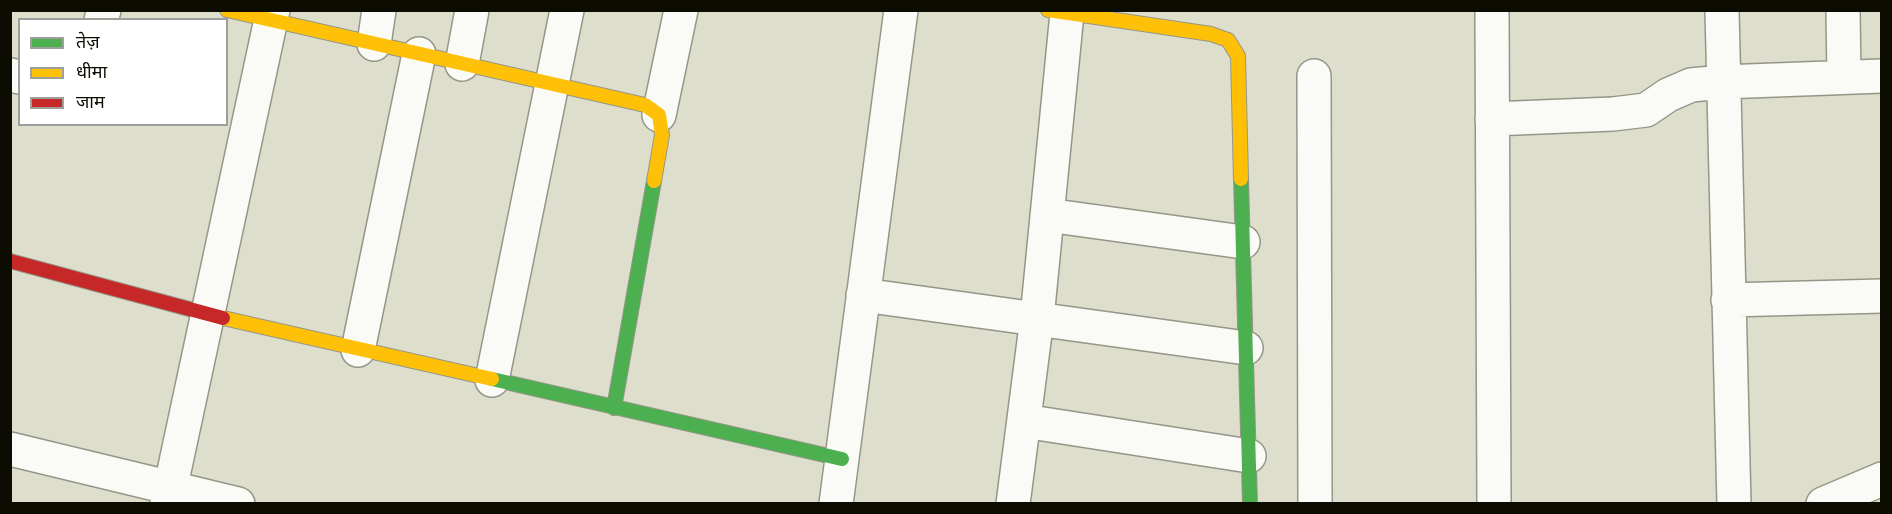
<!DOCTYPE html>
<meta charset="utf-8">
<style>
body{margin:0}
#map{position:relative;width:1892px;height:514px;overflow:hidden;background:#dddecc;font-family:"Roboto Serif","Noto Sans Devanagari",serif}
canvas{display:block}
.frame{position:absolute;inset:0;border:12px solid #0c0c03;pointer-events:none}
.legend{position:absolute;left:18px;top:18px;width:210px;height:108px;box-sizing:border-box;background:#fff;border:2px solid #9e9e9a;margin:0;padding:8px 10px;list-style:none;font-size:18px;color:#0c0c03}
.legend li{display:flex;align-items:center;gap:12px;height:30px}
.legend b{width:30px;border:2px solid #9e9e9a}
</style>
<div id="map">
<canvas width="1892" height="514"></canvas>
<div class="frame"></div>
<ul class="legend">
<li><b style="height:8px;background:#4caf50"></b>तेज़</li>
<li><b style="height:8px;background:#ffc107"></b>धीमा</li>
<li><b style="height:8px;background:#c62828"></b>जाम</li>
</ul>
</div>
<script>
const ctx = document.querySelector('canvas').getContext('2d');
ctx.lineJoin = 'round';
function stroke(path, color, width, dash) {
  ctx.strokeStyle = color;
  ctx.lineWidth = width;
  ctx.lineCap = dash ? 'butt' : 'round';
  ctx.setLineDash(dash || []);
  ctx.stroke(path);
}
const street = new Path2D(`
 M1492,10L1494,504
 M1722,10L1734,504
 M1843,10L1844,77
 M101,20L104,10
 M374,44L379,10
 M462,64L472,10
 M10,75L20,77
 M1314,76L1315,504
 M659,115L681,10
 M1492,119L1613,114L1646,110L1668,95L1691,85L1722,82L1882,76
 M1047,215L1243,242
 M863,295L1246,348
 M1728,300L1882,296
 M358,350L419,54
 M492,380L567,10
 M1024,421L1249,456
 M10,449L238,504
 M167,504L273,10
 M836,504L901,10
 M1013,504L1037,318L1067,13
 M1823,504L1882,479`);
const fast = new Path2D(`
 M1241,179L1250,504
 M492,379L842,459
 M614,408L654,181`);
const slow = new Path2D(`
 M227,10L645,105L659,115L662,135L654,181
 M1048,10L1211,34L1228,40L1238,56L1241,179
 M223,318L492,379`);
const jam = new Path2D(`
 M10,261L223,318`);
stroke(street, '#969688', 36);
stroke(fast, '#969688', 16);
stroke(slow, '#969688', 16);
stroke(jam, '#969688', 16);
stroke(street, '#fafaf7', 33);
stroke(fast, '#4caf50', 14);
stroke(slow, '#ffc107', 14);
stroke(jam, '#c62828', 14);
</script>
